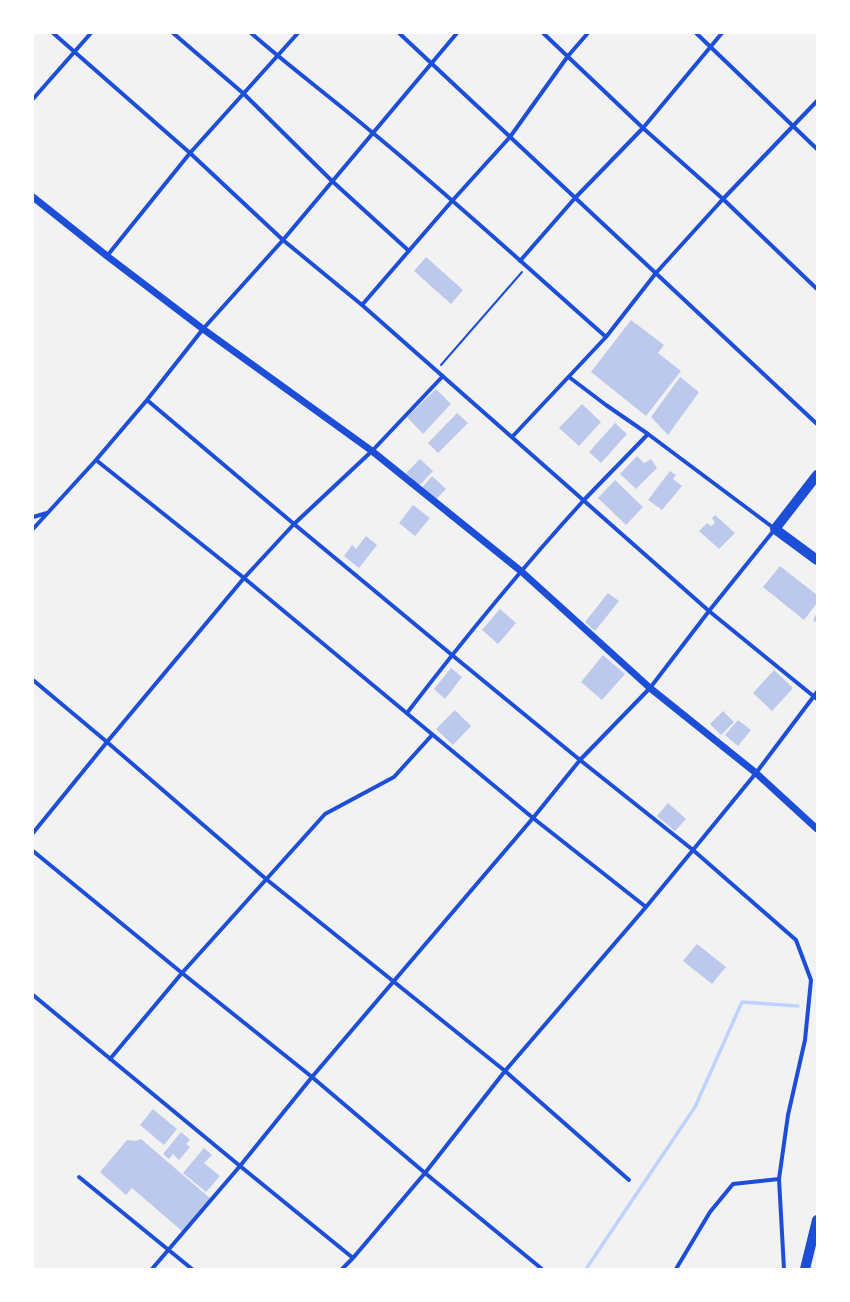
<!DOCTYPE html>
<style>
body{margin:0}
#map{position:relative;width:850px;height:1302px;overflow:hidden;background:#f2f2f2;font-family:Mulish,sans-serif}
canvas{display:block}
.frame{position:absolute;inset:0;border:34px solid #fff;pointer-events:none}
</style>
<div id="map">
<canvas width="850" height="1302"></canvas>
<div class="frame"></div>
</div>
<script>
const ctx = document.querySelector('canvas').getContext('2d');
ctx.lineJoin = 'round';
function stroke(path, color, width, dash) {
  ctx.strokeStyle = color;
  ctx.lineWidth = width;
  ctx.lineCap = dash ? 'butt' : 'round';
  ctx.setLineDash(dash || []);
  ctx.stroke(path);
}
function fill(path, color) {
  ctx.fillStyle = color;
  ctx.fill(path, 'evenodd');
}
stroke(new Path2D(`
 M586,1269L695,1107L742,1002L798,1006`), '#bfd3fe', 3.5);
fill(new Path2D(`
 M426,257L463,290L451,304L414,271Z
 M631,320L664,345L658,353L681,371L646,416L591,372Z
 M680,377L699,392L668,435L651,417Z
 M436,389L451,404L423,434L407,417Z
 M582,404L601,422L579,446L559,428Z
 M457,413L468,423L438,453L428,443Z
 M615,423L627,434L601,463L589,452Z
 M637,456L644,463L651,459L657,468L636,489L620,474Z
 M420,459L433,471L419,486L406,473Z
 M670,471L676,475L673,479L682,486L662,510L648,500Z
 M432,476L446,489L434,501L421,489Z
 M615,480L643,507L626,525L598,498Z
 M413,505L430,518L415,536L399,523Z
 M715,515L735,533L719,549L699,531L707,523L711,526L715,523L712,518Z
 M366,536L377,545L359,568L344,556L352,545L356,549Z
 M780,566L817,595V603L804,620L763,587Z
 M608,593L619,601L595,631L585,622Z
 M500,609L516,623L498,644L482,630Z
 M817,613V623L813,620Z
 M603,655L625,674L602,700L581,682Z
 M451,668L462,677L445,699L434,689Z
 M774,670L793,688L772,711L753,693Z
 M455,710L471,726L453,745L436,729Z
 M723,711L734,722L721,735L710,724Z
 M738,720L751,730L738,746L725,735Z
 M668,803L686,819L675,831L657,816Z
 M697,944L726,967L712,984L683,961Z
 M153,1109L177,1129L164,1145L140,1125Z
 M181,1132L190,1140L186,1144L190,1147L179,1160L173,1154L169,1159L163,1154Z
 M141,1139L211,1199L183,1232L132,1188L126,1195L100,1172L127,1140L136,1141Z
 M204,1148L212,1155L204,1163L220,1176L206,1192L183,1173Z`), '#bdc9ec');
stroke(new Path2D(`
 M441,365L522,272`), '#1d4ed8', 2);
stroke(new Path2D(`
 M53,33L190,153L283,240L362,305L709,611L817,699
 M173,33L244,94L332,181L409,251
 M251,33C291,68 333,99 373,133C453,199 529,269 606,337
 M399,33L817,424
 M543,33L643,128L723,199L817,289
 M696,33L817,149
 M33,99L91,33
 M107,256L190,153L298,33
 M520,261L575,198L643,128L722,33
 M362,305L452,201L510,137L568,56L588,33
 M147,400L294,524L452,655L580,760L693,850L796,940L811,980L805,1040L788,1115L779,1179L784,1269
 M512,437L606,337L656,273L723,199L817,101
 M96,460L244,578L533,818L646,907
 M33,517L47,513
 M33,529L96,460L147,400L203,329L283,240L457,33
 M33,680L107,742L266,879L505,1071L629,1180
 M407,713C463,640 522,568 584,500C605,478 627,456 648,434
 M33,833L107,742L244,578L294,524L372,451L443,376
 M33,851L182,973L312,1077L425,1173L542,1269
 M33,995L240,1166L353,1258
 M110,1059L182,973L325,814L394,777L432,735
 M79,1177L192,1269
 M152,1269L240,1166L312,1077L533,818L580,760L650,688L709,611L775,529L648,434L606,405L569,377
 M342,1269L353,1258L425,1173L505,1071L646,907L693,850L756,773L817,692
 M676,1269L710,1212L733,1184L779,1179`), '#1d4ed8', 4);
stroke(new Path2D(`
 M33,197L107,256L203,329L372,451L522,572L650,688L756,773L817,829`), '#1d4ed8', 7);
stroke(new Path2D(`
 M817,475L775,529L817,560
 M805,1269L817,1220`), '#1d4ed8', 10);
</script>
